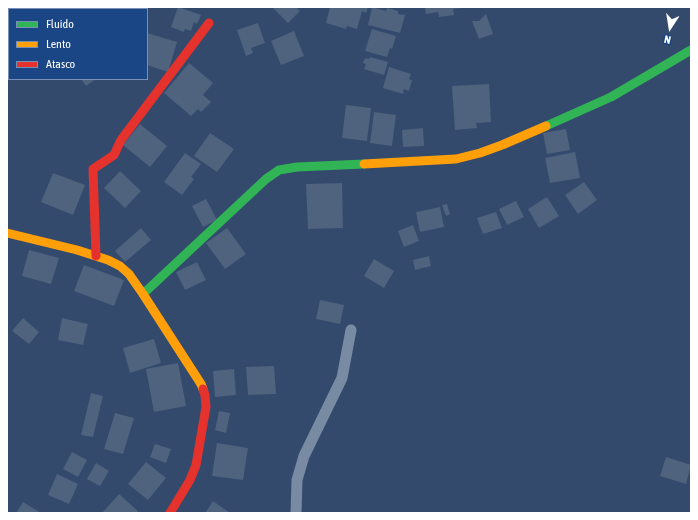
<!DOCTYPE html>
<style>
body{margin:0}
#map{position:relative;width:698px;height:520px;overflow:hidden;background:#334a6d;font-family:"Asap Condensed",sans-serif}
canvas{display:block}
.frame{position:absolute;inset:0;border:8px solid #fff;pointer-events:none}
.legend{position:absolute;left:8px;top:8px;width:140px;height:72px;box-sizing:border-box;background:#1b4685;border:1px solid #7690b6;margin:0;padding:5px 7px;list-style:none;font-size:12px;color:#fff}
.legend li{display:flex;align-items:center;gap:8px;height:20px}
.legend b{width:20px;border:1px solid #7690b6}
.north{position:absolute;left:650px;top:8px;width:40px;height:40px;-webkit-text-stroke:3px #1b4685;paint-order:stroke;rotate:192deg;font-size:11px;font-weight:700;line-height:16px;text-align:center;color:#fff}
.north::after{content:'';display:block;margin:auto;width:14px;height:18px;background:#fff;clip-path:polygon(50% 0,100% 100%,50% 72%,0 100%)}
</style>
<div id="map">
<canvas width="698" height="520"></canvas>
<div class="frame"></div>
<ul class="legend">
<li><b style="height:5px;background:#30b455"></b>Fluido</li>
<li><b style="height:5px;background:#ff9f0a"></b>Lento</li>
<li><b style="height:5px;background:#e5322d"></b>Atasco</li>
</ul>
<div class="north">N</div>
</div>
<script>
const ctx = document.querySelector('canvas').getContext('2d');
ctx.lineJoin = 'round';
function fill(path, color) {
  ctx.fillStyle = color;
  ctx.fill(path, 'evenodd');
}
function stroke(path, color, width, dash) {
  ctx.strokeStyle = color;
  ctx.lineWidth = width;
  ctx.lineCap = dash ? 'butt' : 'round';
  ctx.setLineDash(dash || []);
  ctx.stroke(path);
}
fill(new Path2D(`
 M178,7L201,15L197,24L194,22L191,31L185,29L184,32L171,27Z
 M272,7H296L300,11L288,23Z
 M330,7H368L366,13L362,11L357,29L347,26L346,29L326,23Z
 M372,7L386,11L387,8L398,11V14L405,15L400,33L368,25Z
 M425,7H462V8L453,9L454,15L439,17L438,12L426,14Z
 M486,14L493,34L479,39L472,21H479Z
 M258,23L265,43L251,48L253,53L246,56L237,30Z
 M372,29L396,36L392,49L390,48L387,57L365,51Z
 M294,31L304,56L281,65L271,41Z
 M147,33L177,42L168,72L147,65Z
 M370,57L388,62L384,75L364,69L366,64L363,63L365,58L369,59Z
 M189,63L213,83L203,95L211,102L201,112L198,109L191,116L164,93Z
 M389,67L411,74L409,79L412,80L409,91L404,89L403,94L383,88Z
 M81,79H96L86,86Z
 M489,84L491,122L476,123L477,128L455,130L452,86Z
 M346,105L371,108L367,141L342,138Z
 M374,112L396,115L392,146L370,143Z
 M140,124L167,146L150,167L123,145Z
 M423,128L424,146L403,147L402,130Z
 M566,129L570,150L547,154L543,133Z
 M210,133L234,149L217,172L194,156Z
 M575,152L580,178L550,183L545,158Z
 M185,153L201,164L191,177L194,179L182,195L164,182Z
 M120,171L141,191L125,208L104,188Z
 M53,173L85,185L73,215L41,202Z
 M584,182L597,200L578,214L565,195Z
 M342,183L343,228L308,229L306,184Z
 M547,197L559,216L539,228L528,209Z
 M206,199L217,220L203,227L192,206Z
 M516,201L524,217L507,225L499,209Z
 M447,204L450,214L446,216L442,205Z
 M440,207L444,227L420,232L416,212Z
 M496,212L502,228L483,234L477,218Z
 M413,225L419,241L404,247L398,231Z
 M141,228L151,240L125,262L115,251Z
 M227,228L246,254L225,269L206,243Z
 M29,250L59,258L51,284L22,276Z
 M429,256L431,266L415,270L413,260Z
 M374,259L394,271L384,288L364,276Z
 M197,262L206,280L185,290L176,272Z
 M84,265L124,280L114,306L74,291Z
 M320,300L344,305L340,324L316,319Z
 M23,318L39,332L29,344L12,331Z
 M62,318L88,324L83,345L58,340Z
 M154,339L161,363L130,373L123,348Z
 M178,363L186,406L154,412L146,369Z
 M274,366L276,394L248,395L246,367Z
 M234,369L236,395L215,397L213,371Z
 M91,393L103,396L93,437L81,435Z
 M219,411L230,413L226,433L215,430Z
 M115,413L134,418L123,454L104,449Z
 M217,443L248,448L243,480L212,476Z
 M155,444L171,449L166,463L150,457Z
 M72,452L87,460L78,477L63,469Z
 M666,457L691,465L686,484L660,476Z
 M146,462L166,478L148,500L128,484Z
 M96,463L109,471L100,486L87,479Z
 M57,474L78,484L69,504L48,495Z
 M119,494L138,511L136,513H102Z
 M213,501L230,513H205Z
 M23,502L41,513H16Z`), '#4f627e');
stroke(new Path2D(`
 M27,9L28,7
 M7,54L9,49
 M296,513L297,480L304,456L342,378L351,330`), '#798aa3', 11);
stroke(new Path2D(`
 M546,126L611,97L691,50
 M143,294L266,179L279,170L297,167L364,164`), '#30b455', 9);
stroke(new Path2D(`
 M364,164L456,159L480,153L502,145L546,126
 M7,233L77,250L108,260L120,266L129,274L143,294L201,384L203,389`), '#ff9f0a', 9);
stroke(new Path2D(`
 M96,256L93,169L114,155L121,140L209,23
 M170,513L190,480L196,465L206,407L205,395L203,389`), '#e5322d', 9);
</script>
